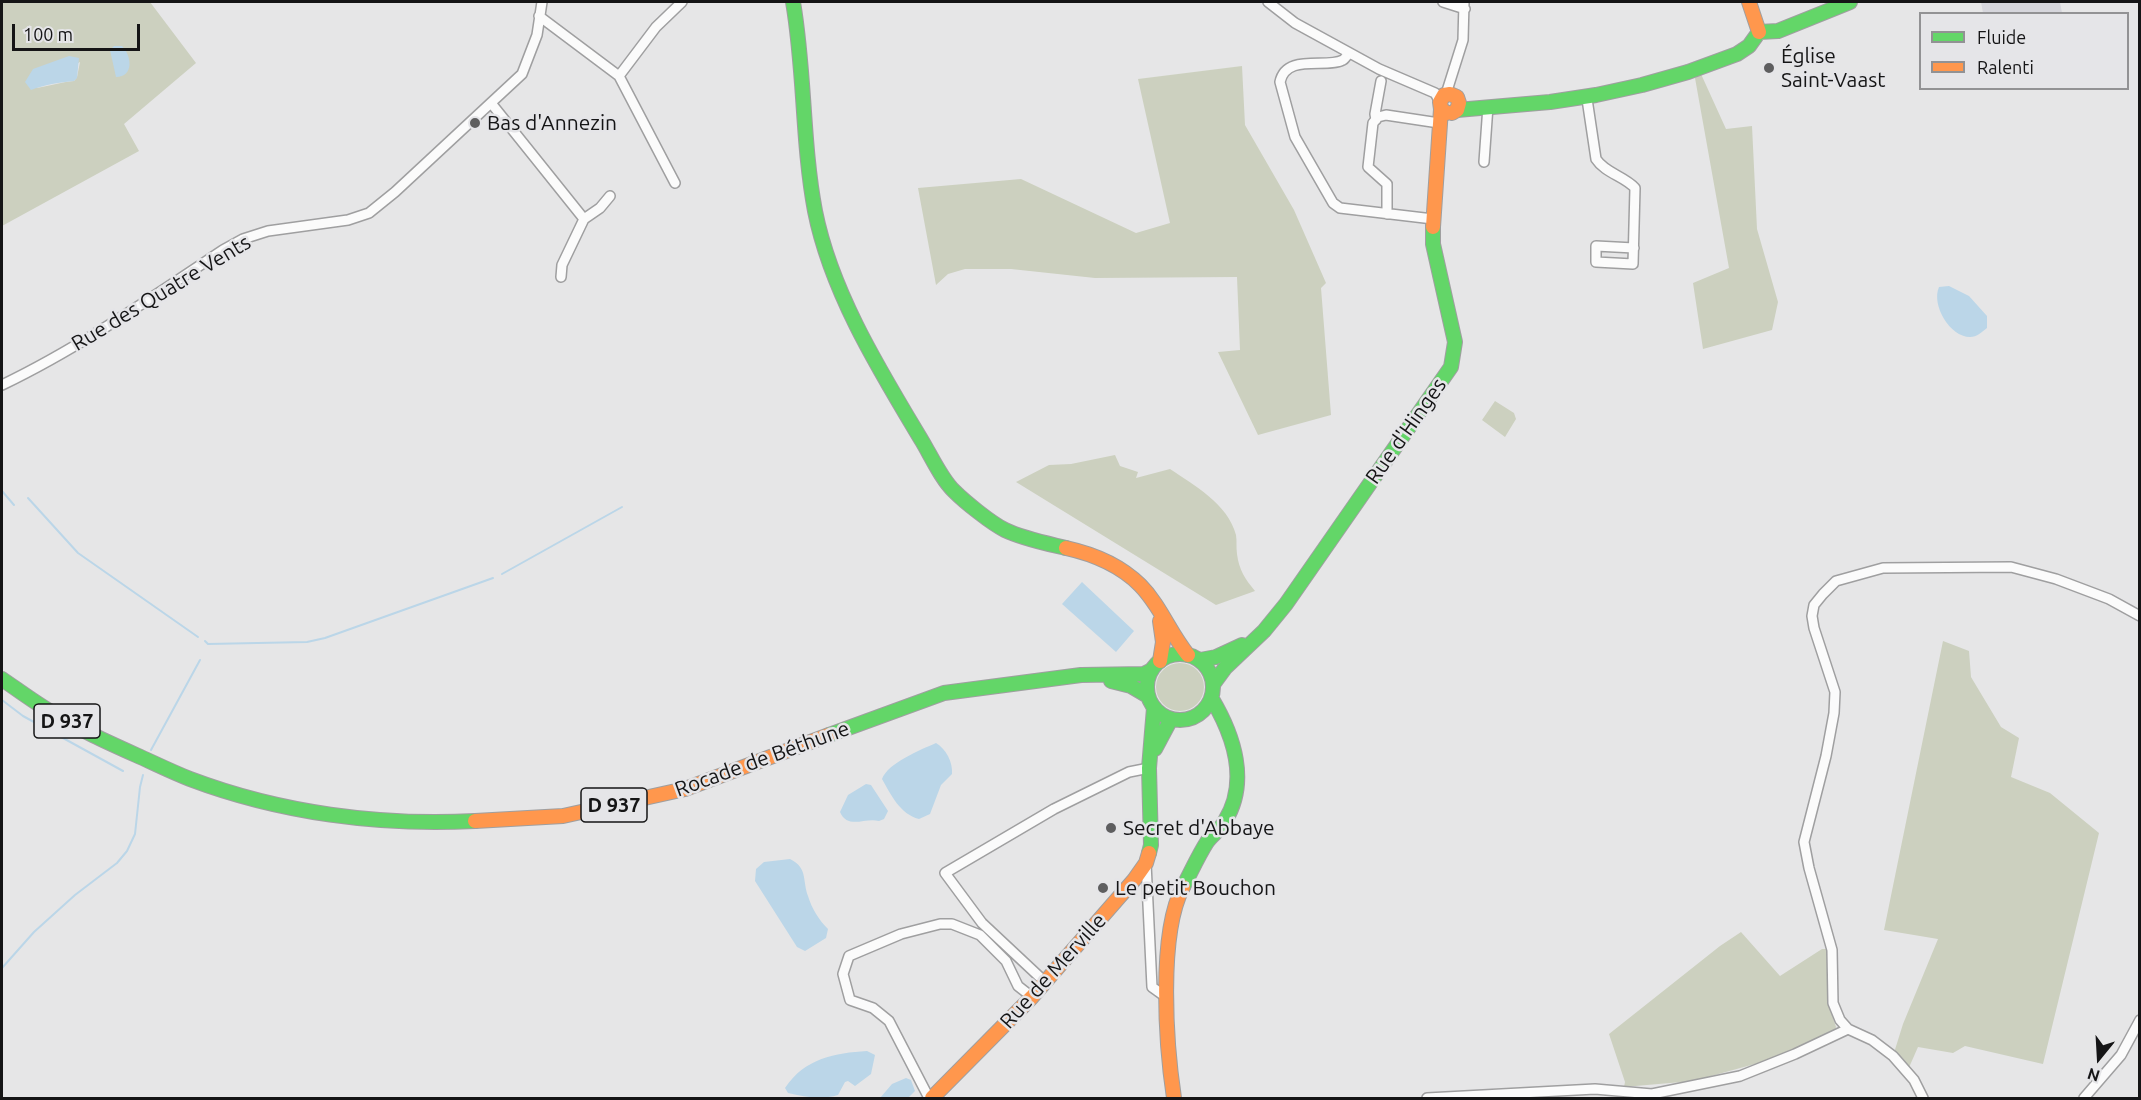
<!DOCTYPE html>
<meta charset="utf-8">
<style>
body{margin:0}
#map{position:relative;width:2141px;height:1100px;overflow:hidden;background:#e6e6e7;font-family:Ubuntu,sans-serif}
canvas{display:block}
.frame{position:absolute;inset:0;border:3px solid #151516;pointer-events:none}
.legend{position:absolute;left:1919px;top:12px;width:210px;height:78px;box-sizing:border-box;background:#e5e5e8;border:2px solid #929294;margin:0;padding:8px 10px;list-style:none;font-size:18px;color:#151516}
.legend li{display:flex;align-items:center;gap:12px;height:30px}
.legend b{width:30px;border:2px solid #929294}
.north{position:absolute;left:2069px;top:1028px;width:60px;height:60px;-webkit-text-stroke:4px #e5e5e8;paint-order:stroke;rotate:198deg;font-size:16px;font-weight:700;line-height:24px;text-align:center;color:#151516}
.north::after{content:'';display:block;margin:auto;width:21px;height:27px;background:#151516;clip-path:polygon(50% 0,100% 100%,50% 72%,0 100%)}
.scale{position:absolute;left:12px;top:24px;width:128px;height:27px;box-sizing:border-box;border:3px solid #151516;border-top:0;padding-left:8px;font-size:18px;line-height:21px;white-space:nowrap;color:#151516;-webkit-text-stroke:4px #e5e5e8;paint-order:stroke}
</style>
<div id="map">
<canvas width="2141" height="1100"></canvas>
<div class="frame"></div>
<ul class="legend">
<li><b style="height:8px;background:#63d668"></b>Fluide</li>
<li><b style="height:8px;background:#ff974d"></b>Ralenti</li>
</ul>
<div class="north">N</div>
<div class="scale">100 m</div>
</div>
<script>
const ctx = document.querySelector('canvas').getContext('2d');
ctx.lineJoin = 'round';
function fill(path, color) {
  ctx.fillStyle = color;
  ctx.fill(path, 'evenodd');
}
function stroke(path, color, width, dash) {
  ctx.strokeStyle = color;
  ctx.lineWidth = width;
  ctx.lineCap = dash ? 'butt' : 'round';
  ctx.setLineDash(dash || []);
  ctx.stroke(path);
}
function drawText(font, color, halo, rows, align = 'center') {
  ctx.font = font + ' Ubuntu,sans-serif';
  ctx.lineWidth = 5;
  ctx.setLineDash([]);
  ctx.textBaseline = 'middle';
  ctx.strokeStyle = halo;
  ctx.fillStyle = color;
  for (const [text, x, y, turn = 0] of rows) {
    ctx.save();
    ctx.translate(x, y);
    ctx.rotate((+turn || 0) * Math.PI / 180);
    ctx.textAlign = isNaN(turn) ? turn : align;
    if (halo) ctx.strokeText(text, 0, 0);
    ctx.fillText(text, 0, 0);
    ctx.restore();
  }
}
fill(new Path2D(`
 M1981,2H2060L2062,13H1983Z`), '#d6d6dc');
fill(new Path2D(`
 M2,2H150L196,63L124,124L139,151L2,226ZM80,62L77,77L74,81C61,82 49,86 36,88Z
 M1242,66L1245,125L1294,210L1326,283L1321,288L1331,415L1258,435L1218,352L1240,350L1237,277L1095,278L1011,269H965L948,274L936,285L918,188L1021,179L1136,233L1170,223L1138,79Z
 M1701,74L1726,129L1752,126L1757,229L1778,302L1772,330L1703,349L1693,283L1729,268L1695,78Z
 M1495,401L1514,413L1516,419L1505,437L1482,420Z
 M1115,455L1120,466L1138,472L1136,478L1170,469C1194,485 1228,504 1236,535C1237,541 1236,547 1237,554C1239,570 1245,579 1255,591L1216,605L1016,482L1049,465L1071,464Z
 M1943,641L1969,651L1971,677L2001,727L2019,738L2011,777L2050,793L2099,833L2043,1064L1965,1046L1953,1053L1918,1047L1907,1072L1893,1056L1903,1024L1938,939L1884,930Z
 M1156 687a24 24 0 1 1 48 0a24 24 0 1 1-48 0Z
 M1741,932L1780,976L1822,949H1827L1830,1009L1836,1027L1834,1034L1773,1059L1693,1081L1624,1087L1625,1082L1609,1034L1720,946Z`), '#ccd0bf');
fill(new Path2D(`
 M114,46H122C132,56 134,77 116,77L110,50Z
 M69,56L79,58L77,78L74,81C61,82 43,85 31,90L25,82L33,69Z
 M1949,286L1969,296L1987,316V328C1982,332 1977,337 1970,337C1950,337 1931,305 1939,287Z
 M1082,582L1134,631L1116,652L1062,604Z
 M936,743C946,749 953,762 952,774L941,785L930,814L919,819C900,814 891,795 882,779C888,763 920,750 936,743Z
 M866,784L871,785L888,811L884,819L879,821C865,817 848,830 840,812L848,795Z
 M790,859C808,868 802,879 808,896C812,909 819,920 828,929L826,938L805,951L797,947L755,881L756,869L764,862Z
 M867,1051L875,1055L871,1074L855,1086L848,1081L845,1082L838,1095C821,1100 805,1097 788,1093L785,1088C805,1058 835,1053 867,1051Z
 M906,1078L911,1080L915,1091L908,1098H880L892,1084Z`), '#bbd6e8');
stroke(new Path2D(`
 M2,491L14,505
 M28,498L78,553L198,637
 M502,574L622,507
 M205,641L208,644L307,642L325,638L493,578
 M2,700L23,716L123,771
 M151,750L200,660
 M2,968L34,932L75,895L117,863L127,851L135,834L140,787L143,775`), '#bbd6e8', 2);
const street = new Path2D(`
 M1268,2L1295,23L1379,69L1435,93L1440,102
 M1443,2L1465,9
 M539,16L619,76L675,183
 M1349,53C1348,54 1344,60 1343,60C1326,69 1286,53 1280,82L1295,137L1333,203L1340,208L1433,219
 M619,76L656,27L682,2
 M1446,94L1463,40L1464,2
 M1587,99L1596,159C1605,173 1624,176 1635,188L1633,264L1596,262V246L1634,248
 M491,103L584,219
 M1376,120L1375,114L1381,81
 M1484,162L1488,106
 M1387,214V184L1368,167L1373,123L1378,117L1386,115L1439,123
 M561,277L562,265L584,219L600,208L610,196
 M2,385C79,348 151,298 223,250L243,239L268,231L348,220L369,213L395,192L522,74L537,35L542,2
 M1146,863L1152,987L1166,997
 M1045,982L982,923L945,873L1054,809L1129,772L1149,768
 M929,1098L889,1021L873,1008L850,1000L843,974L849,956L901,934L940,924H952L980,935L1006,961L1018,986L1032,997
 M1427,1098L1595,1089L1652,1094L1740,1076L1795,1054L1848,1029
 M1923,1098L1914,1080L1893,1056L1872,1040L1848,1029L1840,1020L1833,1003L1832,950L1809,868L1804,842L1826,756L1834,713L1835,692L1814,628L1812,616L1814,605L1823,594L1836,581L1883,568L2011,567L2056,579L2109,599L2140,616
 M2084,1098L2121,1055L2140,1020`);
const fast = new Path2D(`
 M793,2C805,71 802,142 815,211C831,292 880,371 922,441C931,456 942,480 954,491C965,502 991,523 1005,530C1024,539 1045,543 1066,548
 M1759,32L1778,31L1850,2
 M1457,110L1550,102L1596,95L1642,85L1688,72L1737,54L1749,46L1759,32
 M1147 687a33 33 0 1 1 66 0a33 33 0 1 1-66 0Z
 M1200,660L1216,657L1242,645
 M2,679C18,690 34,702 51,712C78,729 107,742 136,755C154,763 172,772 190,779C280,813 379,826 475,821
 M1111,681L1131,686L1148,696
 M1214,683L1225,668L1264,631L1286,604L1451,367L1455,342L1433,244V227
 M829,735L944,693L1081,675L1144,674L1152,670
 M1155,749L1171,719
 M1149,853L1151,845L1149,768L1154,708
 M1183,887C1191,872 1198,856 1207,842C1212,835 1221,829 1225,821C1249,782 1234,736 1212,699`);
const slow = new Path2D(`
 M1749,2L1759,32
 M1447,113L1441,109L1440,102L1444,95L1450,94L1457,97L1459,103L1457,110L1452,113
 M1433,227L1441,109
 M1066,548C1093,554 1120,565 1140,585C1160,605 1170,633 1188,655
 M1160,621L1163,642L1160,661
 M475,821L563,816L685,789L829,735
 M932,1098L1032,997L1134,880L1146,863L1149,853
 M1174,1098C1166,1045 1158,934 1183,887`);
stroke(street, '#9f9fa0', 12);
stroke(fast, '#9f9fa0', 16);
stroke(slow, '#9f9fa0', 16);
stroke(street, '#fbfbfb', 9);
stroke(fast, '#63d668', 14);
stroke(slow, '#ff974d', 14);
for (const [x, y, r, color] of [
 [1769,68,6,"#5e5e5f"],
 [475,123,6,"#5e5e5f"],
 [1111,828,6,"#5e5e5f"],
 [1103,888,6,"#5e5e5f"]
]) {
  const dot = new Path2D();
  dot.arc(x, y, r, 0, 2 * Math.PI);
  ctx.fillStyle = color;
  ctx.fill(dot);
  stroke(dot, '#e5e5e8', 2);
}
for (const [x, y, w] of [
 [67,721,66],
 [614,805,66]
]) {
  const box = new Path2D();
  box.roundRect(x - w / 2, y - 17, w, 34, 4.5);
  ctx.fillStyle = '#e5e5e8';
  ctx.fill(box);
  stroke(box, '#151516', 1.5);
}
drawText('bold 20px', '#151516', null, [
 ["D 937",67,721],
 ["D 937",614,805]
]);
drawText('21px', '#151516', '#e5e5e8', [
 ["Église",1781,56],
 ["Saint-Vaast",1781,80],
 ["Bas d'Annezin",487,123],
 ["Secret d'Abbaye",1123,828],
 ["Le petit Bouchon",1115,888]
], 'left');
drawText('21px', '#151516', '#e5e5e8', [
 ["Rue des Quatre Vents",161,293,-31],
 ["Rue d'Hinges",1406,431,-55],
 ["Rocade de Béthune",762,759,-20],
 ["Rue de Merville",1053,971,-48]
]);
</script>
